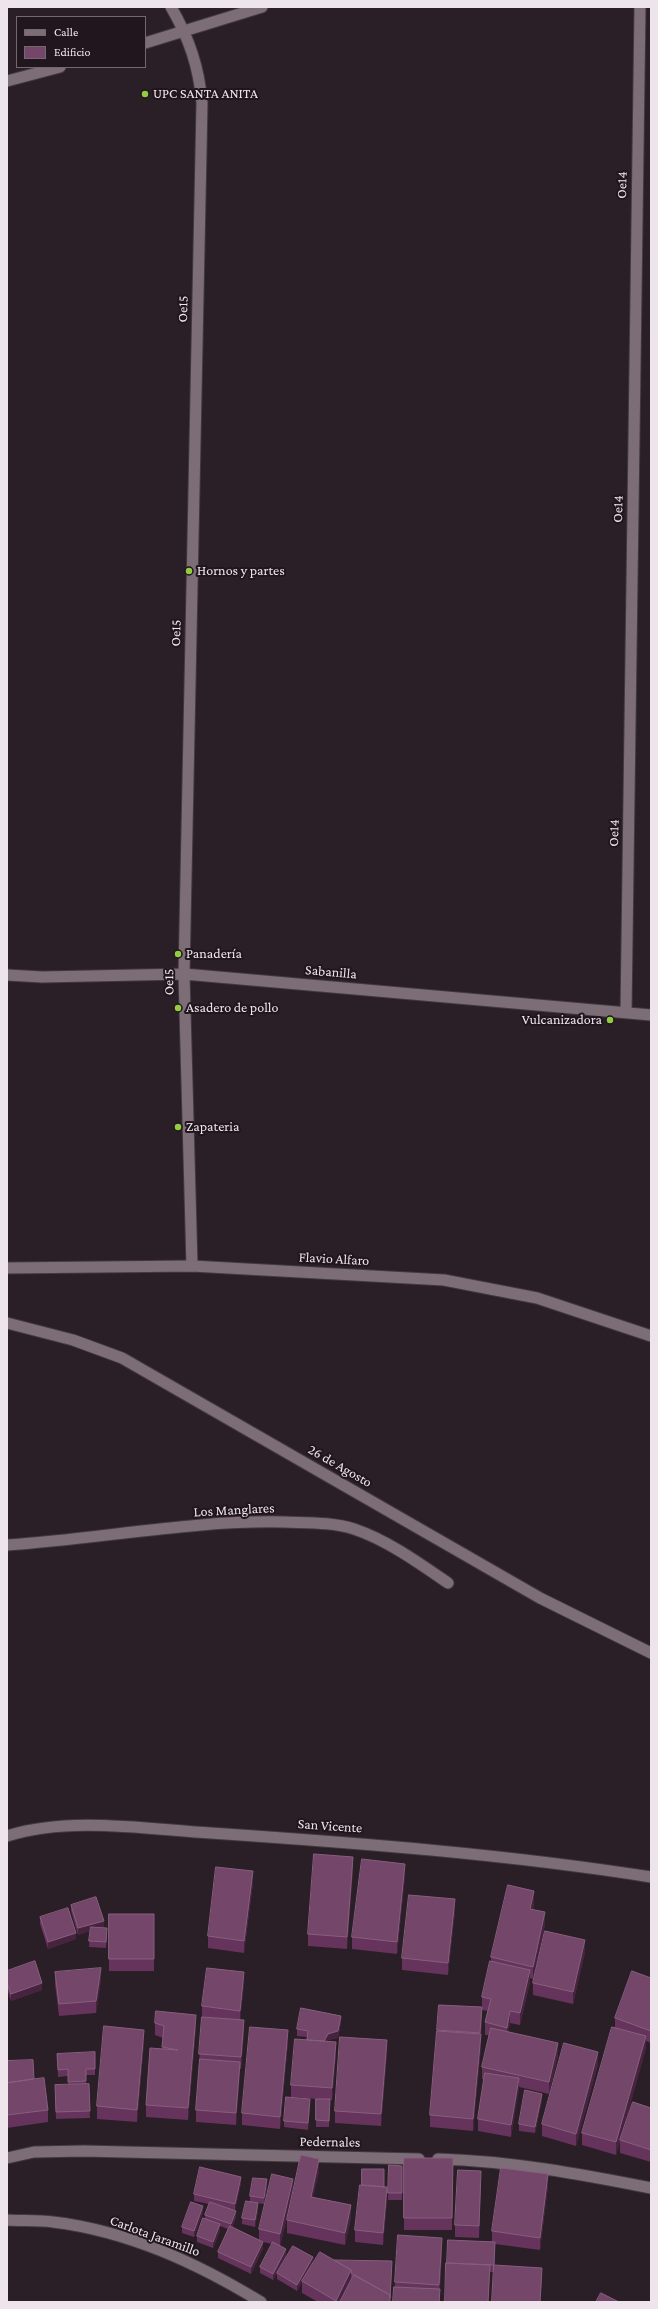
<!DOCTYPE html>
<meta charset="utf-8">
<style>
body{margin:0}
#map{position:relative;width:658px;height:2309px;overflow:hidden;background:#2a1e27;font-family:"Crimson Pro",serif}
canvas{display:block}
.frame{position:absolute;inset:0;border:8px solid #ede5eb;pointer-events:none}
.legend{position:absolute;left:16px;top:16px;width:130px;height:52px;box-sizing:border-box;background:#21151e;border:1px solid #736870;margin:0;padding:5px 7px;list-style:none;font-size:12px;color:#ede5eb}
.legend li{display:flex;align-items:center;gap:8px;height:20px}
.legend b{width:20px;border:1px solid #736870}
</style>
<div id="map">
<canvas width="658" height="2309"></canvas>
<div class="frame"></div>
<ul class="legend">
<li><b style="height:5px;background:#7c6d77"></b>Calle</li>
<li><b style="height:11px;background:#74466a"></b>Edificio</li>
</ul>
</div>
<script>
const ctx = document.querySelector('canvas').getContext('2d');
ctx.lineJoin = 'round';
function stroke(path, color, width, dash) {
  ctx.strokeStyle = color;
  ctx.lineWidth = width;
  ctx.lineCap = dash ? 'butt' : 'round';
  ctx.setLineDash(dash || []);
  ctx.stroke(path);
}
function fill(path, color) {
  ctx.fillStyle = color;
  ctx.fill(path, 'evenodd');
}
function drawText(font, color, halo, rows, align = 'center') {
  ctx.font = font + ' "Crimson Pro",serif';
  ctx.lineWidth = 4;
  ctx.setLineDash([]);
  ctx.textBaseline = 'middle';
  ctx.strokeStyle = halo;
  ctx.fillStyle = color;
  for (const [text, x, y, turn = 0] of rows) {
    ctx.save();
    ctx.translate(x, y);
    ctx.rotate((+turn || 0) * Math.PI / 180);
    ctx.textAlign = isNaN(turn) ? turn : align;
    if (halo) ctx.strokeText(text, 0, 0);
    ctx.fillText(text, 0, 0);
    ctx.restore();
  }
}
const minor = new Path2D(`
 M171,7C189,38 199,67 202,103L184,974L192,1266
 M7,975L42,977L184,974L651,1015
 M626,1012L640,7
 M7,1323L73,1340L122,1358L540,1598L651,1653
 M7,1545C99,1539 192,1520 284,1522C307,1523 332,1522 354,1529C387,1540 419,1563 448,1583
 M7,1836C68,1816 147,1829 211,1833C358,1843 505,1854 651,1877
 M7,2158L34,2152L84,2151L419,2159
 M438,2159C510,2161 580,2174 651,2188`);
const tertiary = new Path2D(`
 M145,43L262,7
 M7,81L60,67
 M7,1268L192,1266L444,1280L537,1298L651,1336
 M7,2220C22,2221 38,2220 53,2222C128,2231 197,2263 261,2302`);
stroke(minor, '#433940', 13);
stroke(tertiary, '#433940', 13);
stroke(minor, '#7c6d77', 11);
stroke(tertiary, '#7c6d77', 11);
fill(new Path2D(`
 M353,1869L347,1949L308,1946V1934Z
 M405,1876L397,1954L352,1949V1937Z
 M253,1883L244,1953L208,1948V1936Z
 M534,1903L533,1910L545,1924L533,1979L530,1978V1982L520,2025L510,2023L508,2032L558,2055L549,2094L519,2087L511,2137L478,2131V2119L484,2079H482V2067L489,2035H485V2022L488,2011L482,2010L481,2035V2046L473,2131L430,2127V2115L437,2031L482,2007V1997L491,1962V1957Z
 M71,1905L104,1927H102L107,1934L106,1948L89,1947L90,1931L78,1935L71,1911Z
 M455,1911L448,1975L402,1970V1958Z
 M109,1914H154V1971H109Z
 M40,1917L76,1939L48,1949L40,1924Z
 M585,1952L573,2004L533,1995V1983Z
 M7,1971L42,1990L11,2001L7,1989Z
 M55,1972L101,1980L96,2013L59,2016L55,1984Z
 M651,1978V2043L646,2041V2048L621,2137L651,2108V2162L620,2153V2141L616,2155L582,2145V2133L615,2028V2018Z
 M244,1984L240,2020L244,2032L241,2069H240L236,2125L196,2122V2110L202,2018V2006Z
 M341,2022L338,2038L328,2040L327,2042L336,2054L332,2100H330L329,2127H316V2099L293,2097L310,2105L308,2130L284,2127V2121L291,2097V2085L307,2037L297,2036V2029Z
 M155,2023L196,2027L188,2120L146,2117V2105L162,2048L163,2038L155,2035Z
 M144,2042L137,2122L97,2119V2106Z
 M288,2042L280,2129L242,2125V2113Z
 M95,2052V2075H86V2084H89L90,2118L56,2119L55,2092L68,2085V2076L58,2077L57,2054Z
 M387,2052L381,2126L335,2123V2111Z
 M7,2061L34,2079L48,2110V2122L7,2128Z
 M598,2064L576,2146L542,2136V2124Z
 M542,2100L535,2133L519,2131V2124Z
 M404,2158H453L452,2230H404Z
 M389,2165L402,2166V2200H388Z
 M319,2171L313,2197L351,2217L345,2245L287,2233V2220Z
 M241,2183L235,2210L236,2217L232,2228L259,2240V2229L293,2191L280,2246L286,2256L278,2270L313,2263L334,2260L392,2267L390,2302H318L302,2293V2282L297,2291L277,2279V2273L273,2280L260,2273V2267L272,2244L263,2242V2248L251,2274L218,2258V2252L228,2229L220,2226V2231L213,2248L197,2242V2236L205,2219V2215L209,2204L194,2201V2194Z
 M481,2183L479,2238L455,2237V2225Z
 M362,2185L384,2187L387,2199L383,2245L355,2242V2230Z
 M267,2186L264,2204L250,2202V2196Z
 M548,2186L540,2250L495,2244L494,2269L542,2280L540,2302H492L494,2272H490L445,2302L492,2241V2231Z
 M258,2210L255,2227L242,2224V2218Z
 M203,2212L194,2237L182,2233V2227Z
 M442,2250L440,2289V2302H393L395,2282Z`), '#65335b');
fill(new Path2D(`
 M353,1857V1869L347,1949V1937Z
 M405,1864V1876L397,1954V1942Z
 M253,1871V1883L244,1953V1941Z
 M534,1891V1903L530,1921V1909Z
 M455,1899V1911L448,1975V1963Z
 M545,1912V1924L533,1979V1967Z
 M104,1921V1927L78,1935V1928Z
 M76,1933V1939L48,1949V1942Z
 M585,1940V1952L573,2004V1992Z
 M101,1968V1980L96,2013V2001Z
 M530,1970V1982L520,2025V2013Z
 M244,1972V1984L240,2023V2011Z
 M42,1983V1990L11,2001V1994Z
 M482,2007L481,2046L473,2131V2119Z
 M510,2011V2023L507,2040V2028Z
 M196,2015V2027L188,2120V2108Z
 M341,2016V2022L338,2038L328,2040L323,2051V2045L328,2034Z
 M244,2020V2032L241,2069V2057Z
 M144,2030V2042L137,2122V2110Z
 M288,2030V2042L280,2129V2117Z
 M646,2036V2048L616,2155V2142Z
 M387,2040V2052L381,2126V2114Z
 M336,2042V2054L332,2100V2088Z
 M558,2043V2055L549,2094V2082Z
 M598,2052V2064L576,2146V2134Z
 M240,2062V2074L236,2125V2113Z
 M519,2078V2090L511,2137V2125Z
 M542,2094V2100L535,2133V2127Z
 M310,2099V2105L308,2130V2123Z
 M319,2159V2171L311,2209V2197Z
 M481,2171V2183L479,2238V2226Z
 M548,2174V2186L540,2250V2238Z
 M241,2177V2183L235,2210V2204Z
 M267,2179V2186L264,2204V2198Z
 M293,2179V2191L280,2246V2234Z
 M387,2187V2199L383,2245V2233Z
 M258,2203V2210L255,2227V2220Z
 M351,2205V2217L345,2245V2233Z
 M203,2206V2212L194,2237V2231Z
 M236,2211V2217L231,2230V2224Z
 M220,2224V2231L213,2248V2242Z
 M442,2238V2250L439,2297V2285Z
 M263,2242V2248L251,2274V2267Z
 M286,2249V2256L273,2280V2274Z
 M313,2257V2264L302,2281V2282L297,2291V2285Z
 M490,2265L489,2302H488Z
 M542,2268V2280L540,2302Z
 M351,2270V2282L341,2302H336V2301Z`), '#472340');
const building = new Path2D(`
 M314,1854L353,1857L347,1937L308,1934Z
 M362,1859L405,1864L397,1942L352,1937Z
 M216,1867L253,1871L244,1941L208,1936Z
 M508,1885L534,1891L530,1909L545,1912L533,1967L491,1957Z
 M409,1895L455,1899L448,1963L402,1958Z
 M96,1897L104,1921L78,1928L71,1905Z
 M68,1908L76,1933L48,1942L40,1917Z
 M109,1914H154V1959H109Z
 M91,1927L107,1928L106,1942L89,1941Z
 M545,1931L585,1940L573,1992L533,1983Z
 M35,1961L42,1983L11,1994L7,1983V1971Z
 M490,1961L530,1970L520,2013L510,2011L507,2028L485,2022L491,1999L482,1997Z
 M101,1968L96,2001L59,2004L55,1972Z
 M207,1968L244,1972L240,2011L202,2006Z
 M632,1971L651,1978V2031L615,2018Z
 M439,2005L482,2007L480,2033L437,2030Z
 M301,2008L341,2016L338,2031L328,2034L324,2041L307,2040L308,2031L297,2029Z
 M156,2011L196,2015L188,2108L146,2105L150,2048L178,2050L162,2047L164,2026L155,2023Z
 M202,2017L244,2020L241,2057L199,2054Z
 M104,2026L144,2030L137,2110L97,2106Z
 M250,2027L288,2030L280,2117L242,2113Z
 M612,2027L646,2036L616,2142L582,2133Z
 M491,2028L558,2043L549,2082L482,2067Z
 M437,2031L481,2034L473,2119L430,2115Z
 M340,2037L387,2040L381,2114L335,2111Z
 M295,2039L336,2042L332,2088L291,2085Z
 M564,2043L598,2052L576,2134L542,2124Z
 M95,2052V2069H86V2081L68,2082V2069L58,2070L57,2054Z
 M200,2059L240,2062L236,2113L196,2110Z
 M33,2060L34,2079L7,2083V2061Z
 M485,2073L519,2078L511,2125L478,2119Z
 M44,2078L48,2110L7,2115V2083Z
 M89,2084L90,2111L56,2112L55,2085Z
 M525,2090L542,2094L535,2127L519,2124Z
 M286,2097L310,2099L308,2123L284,2121Z
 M316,2099H330L329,2121L316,2120Z
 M633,2102L651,2108V2150L620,2140Z
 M301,2155L319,2159L311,2197L351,2205L345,2233L287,2220Z
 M404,2158H453L452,2218H404Z
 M389,2165L402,2166V2193H388Z
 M200,2167L241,2177L235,2204L194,2194Z
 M501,2168L548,2174L540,2238L492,2231Z
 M362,2169H384V2187L362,2185Z
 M458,2170L481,2171L479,2226L455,2225Z
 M272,2174L293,2179L280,2234L259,2229Z
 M253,2178L267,2179L264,2198L250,2196Z
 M360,2185L387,2187L383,2233L355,2230Z
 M246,2201L258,2203L255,2220L242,2218Z
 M191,2202L203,2206L194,2231L182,2227Z
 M210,2202L236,2211L231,2224L205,2215Z
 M203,2218L220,2224L213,2242L197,2236Z
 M230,2226L263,2242L251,2267L218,2252Z
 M398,2235L442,2238L439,2285L395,2282Z
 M448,2240L495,2242L494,2265L447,2263Z
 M273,2242L286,2249L273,2274L260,2267Z
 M293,2246L313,2257L297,2285L277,2273Z
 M320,2252L351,2270L336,2301L302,2281Z
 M334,2260L392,2261L390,2298V2295L354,2275L351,2273V2270Z
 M446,2263L490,2265L488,2302H445Z
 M494,2265L542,2268L540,2302H492Z
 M354,2275L390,2295V2302H340Z
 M394,2287L440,2289L439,2302H393Z
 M601,2293L619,2302H596Z`);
fill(building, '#74466a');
stroke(building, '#875f7e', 1);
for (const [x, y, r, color] of [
 [145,94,4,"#92cd3f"],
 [189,571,4,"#92cd3f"],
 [178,954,4,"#92cd3f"],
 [178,1008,4,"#92cd3f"],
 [610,1020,4,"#92cd3f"],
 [178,1127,4,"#92cd3f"]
]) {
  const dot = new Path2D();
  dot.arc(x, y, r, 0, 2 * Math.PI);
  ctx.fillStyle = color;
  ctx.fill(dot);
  stroke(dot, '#21151e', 1.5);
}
drawText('14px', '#ede5eb', '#21151e', [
 ["UPC SANTA ANITA",153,94],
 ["Hornos y partes",197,571],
 ["Panadería",186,954],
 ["Asadero de pollo",186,1008],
 ["Vulcanizadora",602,1020,"right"],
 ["Zapateria",186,1127]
], 'left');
drawText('14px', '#ede5eb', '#21151e', [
 ["Oe14",622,185,-89],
 ["Oe15",183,309,-89],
 ["Oe14",618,509,-89],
 ["Oe15",176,633,-89],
 ["Oe14",614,833,-89],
 ["Sabanilla",331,972,5],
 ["Oe15",169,982,-91],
 ["Flavio Alfaro",334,1259,3],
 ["26 de Agosto",340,1466,30],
 ["Los Manglares",234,1510,-3],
 ["San Vicente",330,1826,4],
 ["Pedernales",330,2142,1],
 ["Carlota Jaramillo",155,2236,20]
]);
</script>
